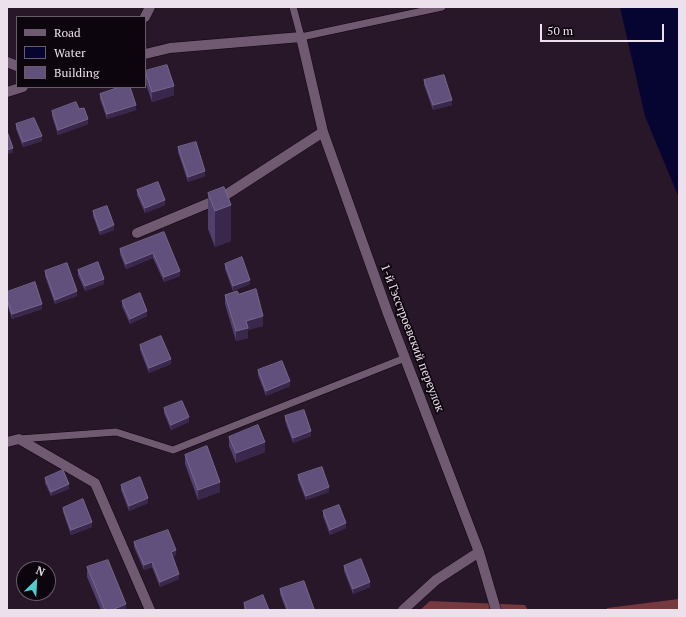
<!DOCTYPE html>
<meta charset="utf-8">
<style>
body{margin:0}
#map{position:relative;width:686px;height:617px;overflow:hidden;background:#281629;font-family:"PT Serif",serif}
canvas{display:block}
.frame{position:absolute;inset:0;border:8px solid #ece0ec;pointer-events:none}
.legend{position:absolute;left:16px;top:16px;width:130px;height:72px;box-sizing:border-box;background:#0c050d;border:1px solid #665d66;margin:0;padding:5px 7px;list-style:none;font-size:12px;color:#ece0ec}
.legend li{display:flex;align-items:center;gap:8px;height:20px}
.legend b{width:20px;border:1px solid #665d66}
.north{position:absolute;left:16px;top:561px;width:40px;height:40px;box-sizing:border-box;background:#0c050d;border:1px solid #665d66;border-radius:50%;rotate:24deg;font-size:11px;font-weight:700;line-height:16px;text-align:center;color:#ece0ec}
.north::after{content:'';display:block;margin:auto;width:14px;height:18px;background:#52ccd0;clip-path:polygon(50% 0,100% 100%,50% 72%,0 100%)}
.scale{position:absolute;left:540px;top:24px;width:124px;height:18px;box-sizing:border-box;border:2px solid #ece0ec;border-top:0;padding-left:5px;font-size:12px;line-height:14px;white-space:nowrap;color:#ece0ec;-webkit-text-stroke:3px #0c050d;paint-order:stroke}
</style>
<div id="map">
<canvas width="686" height="617"></canvas>
<div class="frame"></div>
<ul class="legend">
<li><b style="height:5px;background:#705a71"></b>Road</li>
<li><b style="height:11px;background:#060531"></b>Water</li>
<li><b style="height:11px;background:#61507b"></b>Building</li>
</ul>
<div class="north">N</div>
<div class="scale">50 m</div>
</div>
<script>
const ctx = document.querySelector('canvas').getContext('2d');
ctx.lineJoin = 'round';
function fill(path, color) {
  ctx.fillStyle = color;
  ctx.fill(path, 'evenodd');
}
function stroke(path, color, width, dash) {
  ctx.strokeStyle = color;
  ctx.lineWidth = width;
  ctx.lineCap = dash ? 'butt' : 'round';
  ctx.setLineDash(dash || []);
  ctx.stroke(path);
}
function drawText(font, color, halo, rows, align = 'center') {
  ctx.font = font + ' "PT Serif",serif';
  ctx.lineWidth = 3.5;
  ctx.setLineDash([]);
  ctx.textBaseline = 'middle';
  ctx.strokeStyle = halo;
  ctx.fillStyle = color;
  for (const [text, x, y, turn = 0] of rows) {
    ctx.save();
    ctx.translate(x, y);
    ctx.rotate((+turn || 0) * Math.PI / 180);
    ctx.textAlign = isNaN(turn) ? turn : align;
    if (halo) ctx.strokeText(text, 0, 0);
    ctx.fillText(text, 0, 0);
    ctx.restore();
  }
}
fill(new Path2D(`
 M679,599V610H606L607,608Z
 M430,601L525,605L528,610H420Z`), '#75393e');
fill(new Path2D(`
 M620,7H679V198L645,116Z`), '#060531');
const service = new Path2D(`
 M293,7L301,37L442,7
 M19,439L116,432L173,450L405,358`);
const minor = new Path2D(`
 M145,17L150,7
 M145,54L170,48L301,37L323,132L387,311L479,552L496,610
 M7,62L17,66
 M7,92L23,87
 M137,233L221,198L323,132
 M7,442L19,439L95,483L150,610
 M403,610L436,580L479,552`);
stroke(service, '#100311', 8);
stroke(minor, '#100311', 11);
stroke(service, '#705a71', 7);
stroke(minor, '#705a71', 10);
fill(new Path2D(`
 M145,71L174,95L152,102L145,81Z
 M424,80L452,105L433,110L424,85Z
 M100,94L136,110L107,119L100,99Z
 M79,109L88,124L58,135L52,116V111Z
 M16,124L42,141L23,147L16,129Z
 M178,147L205,176L188,182L178,152Z
 M137,190L165,205L145,213L137,195Z
 M208,193L231,241L215,247L208,229Z
 M93,211L114,230L100,235L93,216Z
 M164,232L180,276L164,282L153,258L126,269L120,254V249Z
 M225,264L250,284L233,291L225,269Z
 M78,270L104,284L85,291L78,275Z
 M45,271L77,296L55,304L45,276Z
 M7,292L42,309L12,319L7,304Z
 M239,294L263,326L248,330V338L236,341L225,304V295Z
 M122,301L147,316L130,324L122,306Z
 M140,345L171,364L149,373L140,350Z
 M258,370L290,386L266,396L258,375Z
 M164,408L189,422L171,430L164,413Z
 M285,416L311,436L293,443L285,421Z
 M229,437L265,452L236,463L229,446Z
 M185,455L220,492L198,500L185,464Z
 M298,475L329,492L306,500L298,480Z
 M45,478L69,489L51,496L45,483Z
 M121,485L148,503L129,511L121,490Z
 M63,508L92,527L71,535L63,512Z
 M323,511L346,528L330,535L323,516Z
 M134,542L176,555L173,556L179,579L160,587L152,567L144,570L134,547Z
 M344,566L370,587L353,594L344,571Z
 M87,567L126,610H101L87,577Z
 M280,589L314,610H286L280,594Z
 M244,603L269,610H244Z`), '#513f6e');
fill(new Path2D(`
 M174,86V95L152,102V92Z
 M452,100V105L433,110V105Z
 M136,105V110L107,119V114Z
 M88,119V124L58,135V130Z
 M42,136V141L23,147V142Z
 M13,148V153L7,154V150Z
 M205,171V176L188,182V177Z
 M165,200V205L145,213V208Z
 M231,205V241L215,247V211Z
 M114,225V230L100,235V231Z
 M153,253V258L126,269V264Z
 M180,271V276L164,282V277Z
 M104,279V284L85,291V286Z
 M250,280V284L233,291V286Z
 M77,291V296L55,304V300Z
 M42,304V309L12,319V314Z
 M147,311V316L130,324V319Z
 M263,316V326L248,330V338L236,341V331L246,321Z
 M171,359V364L149,373V368Z
 M290,381V386L266,396V391Z
 M189,417V422L171,430V425Z
 M311,431V436L293,443V438Z
 M265,442V452L236,463V453Z
 M220,482V492L198,500V490Z
 M69,484V489L51,496V492Z
 M329,487V492L306,500V496Z
 M148,498V503L129,511V506Z
 M92,522V527L71,535V530Z
 M346,523V528L330,535V530Z
 M176,550V555L171,557V552Z
 M152,562V567L144,570V565Z
 M179,574V579L160,587V582Z
 M370,582V587L353,594V589Z
 M126,604V610H112Z`), '#39274c');
const building = new Path2D(`
 M167,65L174,86L152,92L145,71Z
 M444,75L452,100L433,105L424,80Z
 M120,87H130L136,105L107,114L100,94Z
 M76,102L79,109L84,108L88,119L58,130L52,111Z
 M34,118L42,136L23,142L16,124Z
 M7,131L13,148L7,150Z
 M196,142L205,171L188,177L178,147Z
 M158,182L165,200L145,208L137,190Z
 M224,187L231,205L215,211L208,193Z
 M107,206L114,225L100,231L93,211Z
 M164,232L180,271L164,277L153,253L126,264L120,249Z
 M242,257L250,280L233,286L225,264Z
 M98,262L104,279L85,286L78,270Z
 M67,263L77,291L55,300L45,271Z
 M35,282L42,304L12,314L7,299V292Z
 M256,289L263,316L246,321L248,328L236,331L225,295L237,291L239,294Z
 M140,293L147,311L130,319L122,301Z
 M161,336L171,359L149,368L140,345Z
 M282,361L290,381L266,391L258,370Z
 M182,401L189,417L171,425L164,408Z
 M304,410L311,431L293,438L285,416Z
 M258,425L265,442L236,453L229,437Z
 M207,446L220,482L198,490L185,455Z
 M322,467L329,487L306,496L298,475Z
 M63,470L69,484L51,492L45,478Z
 M140,477L148,498L129,506L121,485Z
 M83,499L92,522L71,530L63,508Z
 M339,505L346,523L330,530L323,511Z
 M168,530L176,550L171,552L179,574L160,582L152,562L144,565L134,542Z
 M361,559L370,582L353,589L344,566Z
 M108,560L126,604L112,610H105L87,567Z
 M304,581L314,609L312,610H288L280,589Z
 M263,595L269,610H246L244,603Z`);
fill(building, '#61507b');
stroke(building, '#77678d', 1);
drawText('12px', '#ece0ec', '#0c050d', [
 ["1-й Гэсстроевский переулок",412,338,69]
]);
</script>
